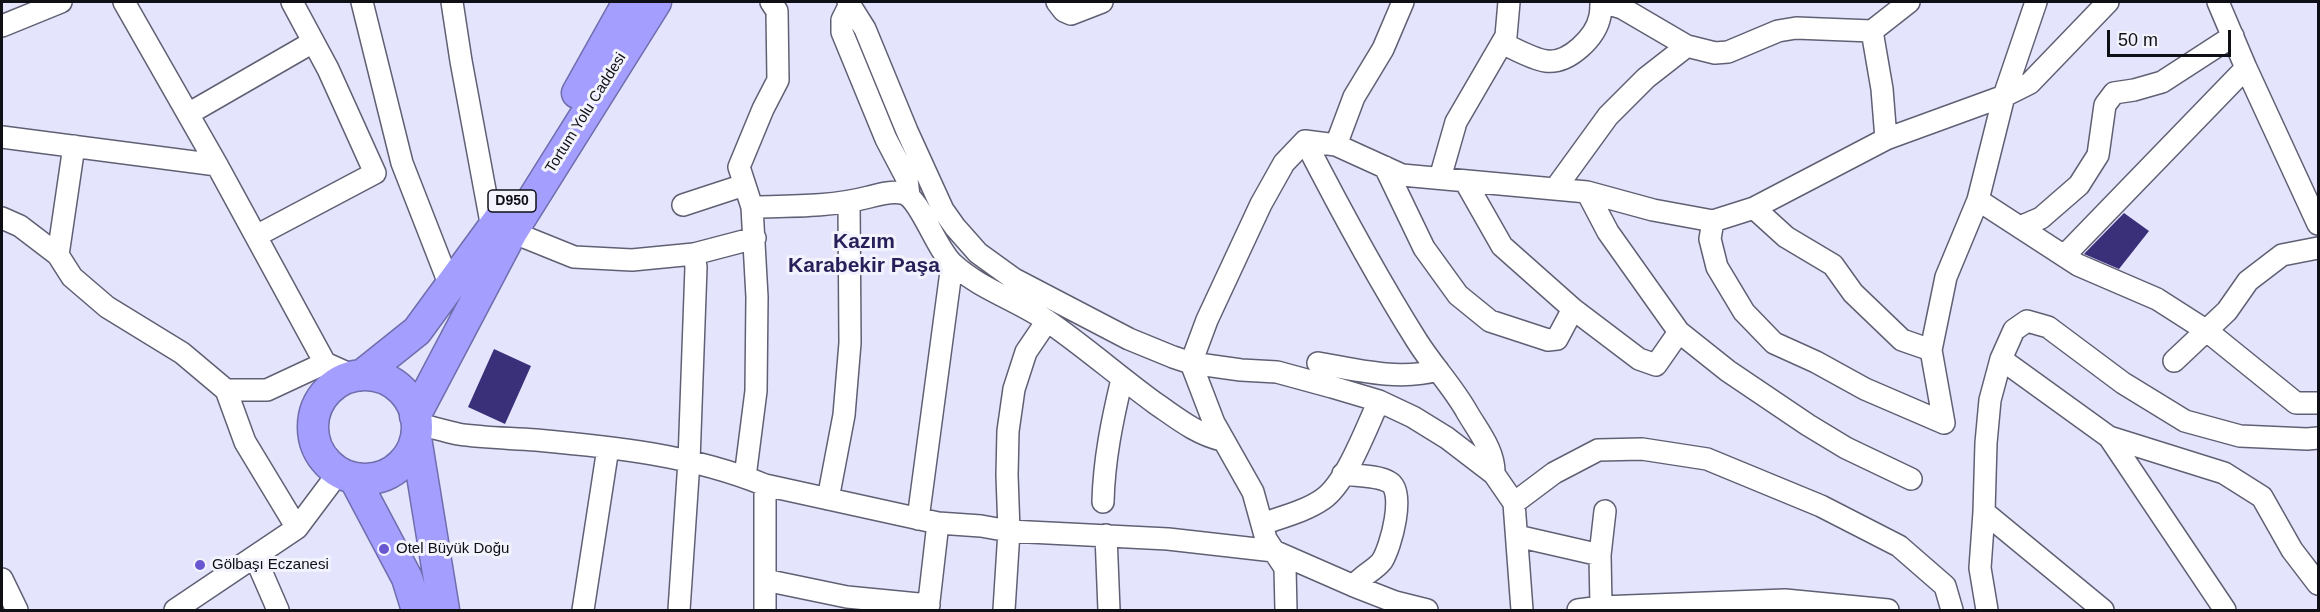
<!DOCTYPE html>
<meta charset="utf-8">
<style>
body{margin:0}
#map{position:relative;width:2320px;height:612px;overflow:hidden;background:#e4e5fd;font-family:Helvetica,sans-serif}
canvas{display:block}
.frame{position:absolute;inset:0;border:3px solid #0f0f16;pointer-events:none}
.scale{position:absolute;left:2107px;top:30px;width:124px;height:27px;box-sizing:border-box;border:3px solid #0f0f16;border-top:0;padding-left:8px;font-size:18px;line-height:21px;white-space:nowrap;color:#0f0f16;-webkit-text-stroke:4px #f3f3fd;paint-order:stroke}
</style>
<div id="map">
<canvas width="2320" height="612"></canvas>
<div class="frame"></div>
<div class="scale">50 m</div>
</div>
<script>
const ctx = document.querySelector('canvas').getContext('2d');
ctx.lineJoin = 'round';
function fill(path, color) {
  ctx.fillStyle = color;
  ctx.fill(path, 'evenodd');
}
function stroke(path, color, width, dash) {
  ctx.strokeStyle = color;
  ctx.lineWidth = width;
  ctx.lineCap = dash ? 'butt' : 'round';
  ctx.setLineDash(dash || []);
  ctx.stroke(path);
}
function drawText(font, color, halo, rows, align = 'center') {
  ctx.font = font + ' Helvetica,sans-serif';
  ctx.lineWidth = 6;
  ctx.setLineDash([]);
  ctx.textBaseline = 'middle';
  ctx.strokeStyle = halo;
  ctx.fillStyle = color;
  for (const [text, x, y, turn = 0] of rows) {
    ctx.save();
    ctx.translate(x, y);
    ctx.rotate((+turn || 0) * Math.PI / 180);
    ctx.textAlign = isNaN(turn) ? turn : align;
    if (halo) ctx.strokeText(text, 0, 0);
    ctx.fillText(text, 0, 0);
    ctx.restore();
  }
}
fill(new Path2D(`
 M2124,213L2149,231L2119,269L2084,254Z
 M494,349L531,366L505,424L468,407Z`), '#3a3079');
const minor = new Path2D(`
 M124,2L217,165L325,363
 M362,2L402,163L450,286
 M452,2L461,61L492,228
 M848,2L865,29L907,131L943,210L955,227L978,253L1014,279L1129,339L1173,357L1191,363L1241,370L1277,372L1332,387L1379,401L1413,417L1447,438L1494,474L1514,503L1522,610
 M1057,2L1064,11L1071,14L1102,2
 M1403,2L1383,49L1354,97L1336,145L1402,175L1587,192L1653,210L1713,221L1754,208L1886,139L2004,96L2030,83L2108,2
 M1602,2L1622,8L1687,46L1715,53L1728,52L1778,31L1796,28L1872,31L1909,2
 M2218,2L2246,68L2318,224
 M850,4L842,20V32L886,139L907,179L909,196
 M2,26L61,2
 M1872,31L1882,89L1886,139
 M1502,43C1515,49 1532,59 1546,61C1569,64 1596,37 1600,16C1601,11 1601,6 1601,2
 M188,114L313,42
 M2,137L217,165
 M1305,141C1340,209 1376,276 1417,341C1432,365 1453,387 1467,412C1478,431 1495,451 1494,474
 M74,146L58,255L72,277L107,307L182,353L226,390
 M1385,167L1424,248L1458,295L1490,321L1548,340L1557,339L1573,309
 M1440,178L1456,122L1506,36L1509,2
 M1465,181L1502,246L1573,309L1639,359L1656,365L1679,332
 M1555,189L1608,116L1646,78L1687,46
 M1587,192L1608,232L1679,332L1728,371L1808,425L1846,448L1911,479
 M1978,200L2078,265L2157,299L2207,331L2296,403H2318
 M683,205L744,185
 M752,207C791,206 831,207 869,197C880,194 894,190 905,194C921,201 936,249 953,264C980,289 1017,300 1046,320C1084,346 1118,376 1155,403C1177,418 1196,434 1222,440
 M1754,208L1786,237L1833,265L1853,293L1902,340L1931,350
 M2,218L20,226L58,255
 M1713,221L1710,239L1717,267L1744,312L1774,343L1816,362L1865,389L1944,423
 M2020,227L2041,218L2079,185L2098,155L2105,105L2114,93L2134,90L2162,82L2233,36
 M512,232L574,257L632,260L694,254L755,238
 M256,236L375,173L328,69L292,2
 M2064,256L2246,68
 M2001,359L2109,437L2224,473L2262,497L2292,550L2318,584
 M2174,361L2227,311L2248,281L2282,255L2318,248
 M1318,363C1356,370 1400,381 1438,370
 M1944,423L1931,350L1946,277L1978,200L2004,96L2036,2
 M418,424C431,427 444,431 458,434C483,438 510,438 536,440C613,447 692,455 765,485L938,523L981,526L1009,531L1168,539L1274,551L1354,586L1395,602L1427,610
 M2109,437L2225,610
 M1343,474C1356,476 1377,475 1389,482C1406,491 1391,547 1382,561C1374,571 1362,575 1354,586
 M745,477L756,391L757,297L752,207L739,167L763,109L778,80L777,11L771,2
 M828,499L844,415L850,343L849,202
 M1103,502C1104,460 1112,421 1122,379
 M1514,503L1554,473L1598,450L1642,449L1707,459L1821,506L1899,546L1945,586L1952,610
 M1984,512L1980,568L1987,610
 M918,519L952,264
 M1262,524C1282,517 1306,511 1323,499C1347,482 1366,428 1379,401
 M297,528L245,442L226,390H267L325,363L354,376
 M1106,535L1109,610
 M1517,536L1600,555
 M255,557L278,610
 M2,579L17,610
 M765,580L847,597L929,605
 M1601,607L1600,555L1605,511
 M175,610L297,528L339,472
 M583,610L608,448
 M679,610L689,461L696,267L694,254
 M765,610V485
 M928,610L938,523
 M1004,610L1009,531L1007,475L1008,431L1014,389L1026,352L1047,321
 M1286,610L1285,568L1266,539L1253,492L1214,423L1191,363L1207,320L1261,204L1284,163L1305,141L1336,145
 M1578,610L1601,607L1785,600L1888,610
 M2103,610L1984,512L1986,443L1990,400L2001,359L2014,330L2027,321L2048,327L2123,383L2185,421L2240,436L2307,439L2318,438`);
const highway = new Path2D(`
 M577,93L628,2
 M362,375L417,331L507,208
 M313 427a52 52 0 1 1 104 0a52 52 0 1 1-104 0Z
 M415,416L512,232L656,2
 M416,438L444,610
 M354,478L407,578L417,610`);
stroke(minor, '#606074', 24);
stroke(highway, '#706dad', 33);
stroke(minor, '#fff', 21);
stroke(highway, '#a49ffe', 30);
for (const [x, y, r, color] of [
 [384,549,6,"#6857d1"],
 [200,565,6,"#6857d1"]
]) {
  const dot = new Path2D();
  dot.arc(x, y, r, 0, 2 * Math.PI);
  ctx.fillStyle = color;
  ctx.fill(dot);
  stroke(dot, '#f3f3fd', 2);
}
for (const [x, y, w] of [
 [512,201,48]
]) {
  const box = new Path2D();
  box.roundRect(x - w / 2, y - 11, w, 22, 4.5);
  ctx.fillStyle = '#f3f3fd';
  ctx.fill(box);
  stroke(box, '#0f0f16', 1.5);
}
drawText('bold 14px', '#0f0f16', null, [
 ["D950",512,201]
]);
drawText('15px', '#0f0f16', '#f3f3fd', [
 ["Tortum Yolu Caddesi",586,113,-58]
]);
drawText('15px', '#0f0f16', '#f3f3fd', [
 ["Otel Büyük Doğu",396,549],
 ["Gölbaşı Eczanesi",212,565]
], 'left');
drawText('bold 21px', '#271f59', '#f3f3fd', [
 ["Kazım",864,242],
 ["Karabekir Paşa",864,266]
]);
</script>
